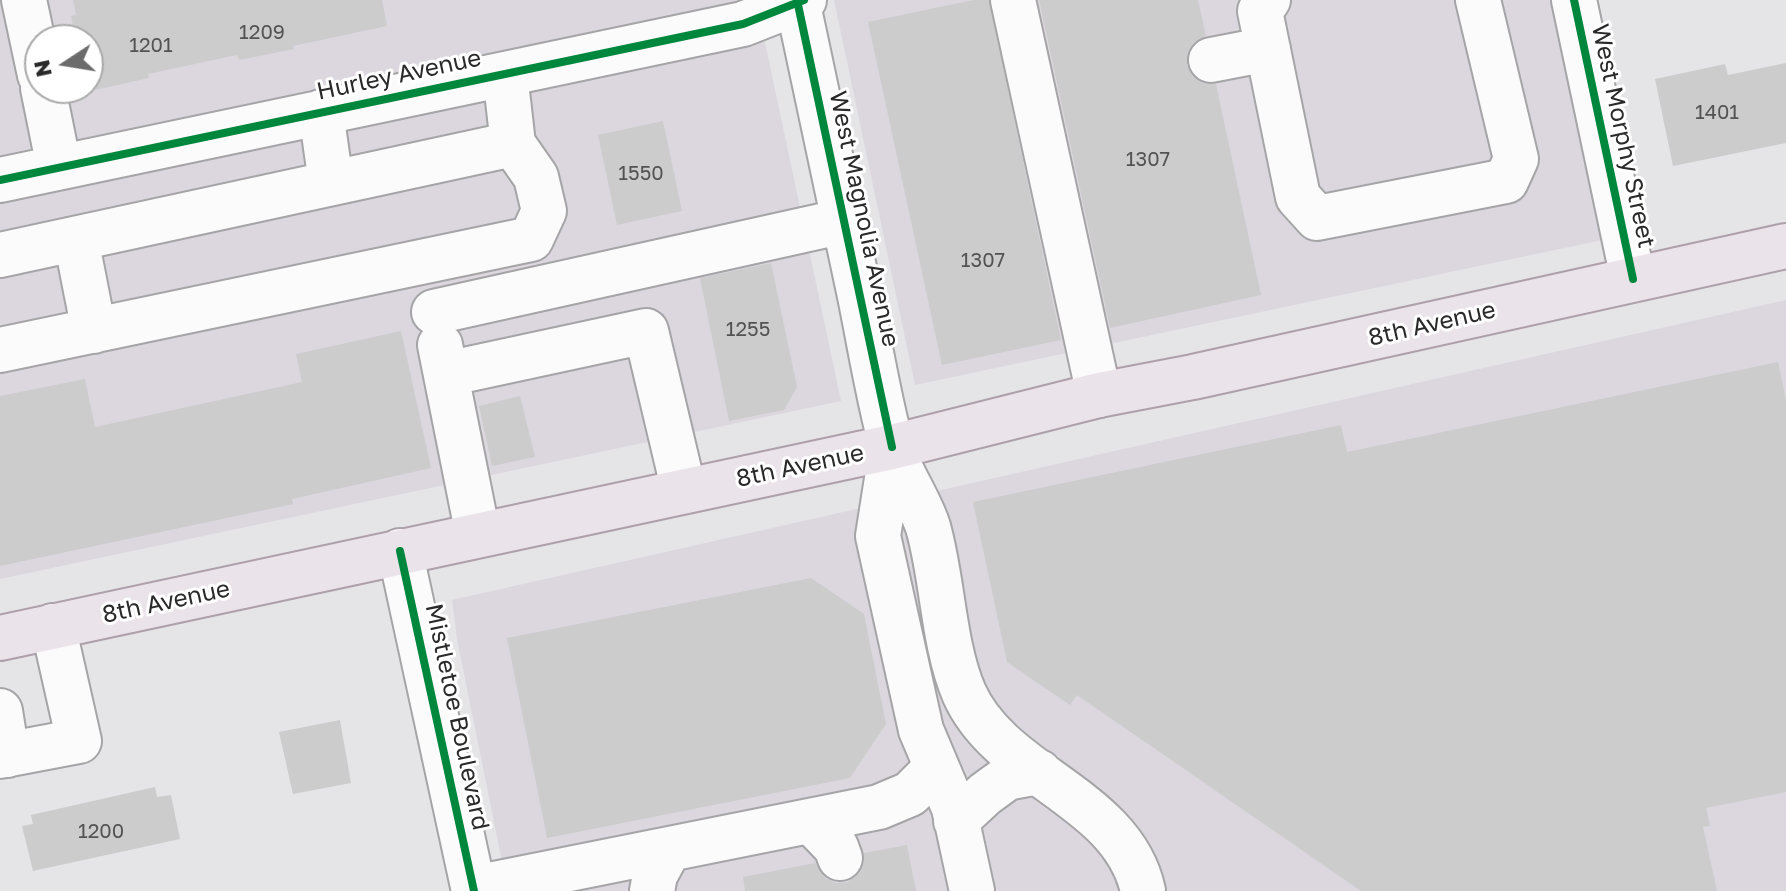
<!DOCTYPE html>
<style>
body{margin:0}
#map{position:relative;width:1786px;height:891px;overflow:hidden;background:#e5e4e6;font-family:"Golos Text",sans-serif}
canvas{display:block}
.north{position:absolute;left:24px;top:24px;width:80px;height:80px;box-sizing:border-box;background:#fff;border:2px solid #aaa;border-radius:50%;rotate:258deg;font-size:22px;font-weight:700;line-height:32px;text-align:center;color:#2b2a2b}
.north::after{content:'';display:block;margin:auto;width:28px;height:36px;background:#6c6b6c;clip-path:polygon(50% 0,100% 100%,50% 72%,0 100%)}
</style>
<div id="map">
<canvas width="1786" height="891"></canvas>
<div class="north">N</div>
</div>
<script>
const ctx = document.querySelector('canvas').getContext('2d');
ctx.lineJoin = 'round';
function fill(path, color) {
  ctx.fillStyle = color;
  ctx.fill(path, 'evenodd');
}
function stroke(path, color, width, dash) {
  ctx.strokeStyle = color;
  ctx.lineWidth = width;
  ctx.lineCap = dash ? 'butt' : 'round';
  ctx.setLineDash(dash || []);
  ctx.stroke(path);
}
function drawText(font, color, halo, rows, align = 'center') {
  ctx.font = font + ' "Golos Text",sans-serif';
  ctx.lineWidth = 6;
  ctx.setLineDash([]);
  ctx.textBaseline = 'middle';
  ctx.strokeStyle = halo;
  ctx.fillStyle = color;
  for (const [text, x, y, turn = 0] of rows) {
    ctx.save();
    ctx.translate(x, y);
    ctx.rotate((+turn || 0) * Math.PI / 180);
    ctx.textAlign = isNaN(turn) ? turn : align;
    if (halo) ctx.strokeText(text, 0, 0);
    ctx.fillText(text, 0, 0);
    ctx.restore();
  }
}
fill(new Path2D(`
 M0,0H756L841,401L0,579ZM40,40H88V88H40Z
 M834,0H1573L1621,236L915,385Z
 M1786,300V891H508L457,639L452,600Z`), '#dcd7de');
fill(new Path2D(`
 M73,0H382L387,26L293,46L294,49L239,60L237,55L148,74L149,78L95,90L88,55V40H76L71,16L76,15Z
 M973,0H989L1061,340L942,365L868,22Z
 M1039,0H1198L1206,36L1194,42L1188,51L1187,65L1193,77L1202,83L1216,84L1261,295L1110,328Z
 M1786,63V143L1673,166L1655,79L1725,64L1728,75Z
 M663,121L682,211L617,225L598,135Z
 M771,263L797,387L784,410L729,421L700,278Z
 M401,331L431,468L292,499L293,504L0,566V396L85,379L95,427L302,382L296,354Z
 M1778,362L1786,400V792L1706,808L1710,826L1703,827L1717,891H1361L1077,695L1070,705L1007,662L973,502L1341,425L1347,452Z
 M520,396L535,457L492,466L479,406Z
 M811,578L864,614L886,724L850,778L547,838L507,638Z
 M340,720L351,783L293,794L279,732Z
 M155,787L157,797L171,795L180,839L33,871L22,826L33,824L31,815Z
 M907,845L916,891H745L743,877L815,863L825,878L836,883L848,882L860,873L864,863V853Z`), '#cccccd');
const minor = new Path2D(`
 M24,0L40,75
 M797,0C818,99 839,197 860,296C870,345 878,396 891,444C899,473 919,499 928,527C943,579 943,644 964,693C1001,777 1123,797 1143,891
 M1013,0L1099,395
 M1268,0L1260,11L1298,197L1317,218L1506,181L1516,159L1478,0
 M1574,0L1633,279
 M1211,60L1268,49
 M43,88L59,167
 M321,112L331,183
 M0,180L743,24L804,0
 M76,239L94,331
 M0,255L513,144
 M434,312L844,221
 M440,345L478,535
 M0,350L531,239L544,211L536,177L513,144L505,74
 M446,374L646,331L684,491
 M892,447L878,536L921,730L954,808L972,891
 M400,551L474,891
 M0,711L7,755
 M0,756L79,741L53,626
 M811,821L836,847L840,858
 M956,821L985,794L1007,778L1039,772
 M474,888L879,807L910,794L936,768
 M652,891L655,875L669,849`);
const major = new Path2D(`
 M0,638L892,447L1099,395L1193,377L1786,246`);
stroke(minor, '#a5a4a6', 48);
stroke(major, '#ada0ab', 48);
stroke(minor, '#fbfbfb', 44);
stroke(major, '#eae3e9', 44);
stroke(new Path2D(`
 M797,0L892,447
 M1574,0L1633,279
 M0,180L743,24L804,0
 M400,551L474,891`), '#00873e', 8);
drawText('20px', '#545354', null, [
 ["1209",262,33],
 ["1201",151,46],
 ["1401",1717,113],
 ["1307",1148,160],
 ["1550",641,174],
 ["1307",983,261],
 ["1255",748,330],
 ["1200",101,832]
]);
drawText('24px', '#2b2a2b', '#fff', [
 ["Hurley Avenue",399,75,-12],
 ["West Morphy Street",1623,136,78],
 ["West Magnolia Avenue",864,219,78],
 ["8th Avenue",1432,324,-13],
 ["8th Avenue",800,466,-12],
 ["8th Avenue",166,602,-12],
 ["Mistletoe Boulevard",457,717,78]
]);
</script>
